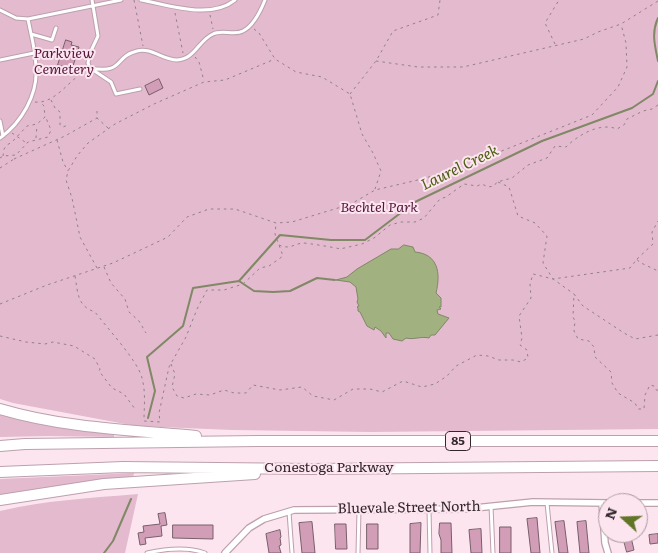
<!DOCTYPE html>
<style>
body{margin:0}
#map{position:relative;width:658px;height:553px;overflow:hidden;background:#fde5f0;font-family:Literata,serif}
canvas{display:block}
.north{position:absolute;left:598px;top:493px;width:50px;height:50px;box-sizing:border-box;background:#fde5f0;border:1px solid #ac99a2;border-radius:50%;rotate:290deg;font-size:14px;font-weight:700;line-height:20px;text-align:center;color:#32272c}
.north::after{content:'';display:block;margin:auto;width:18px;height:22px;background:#607526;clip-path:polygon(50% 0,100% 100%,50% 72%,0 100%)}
</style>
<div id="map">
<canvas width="658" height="553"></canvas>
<div class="north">N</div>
</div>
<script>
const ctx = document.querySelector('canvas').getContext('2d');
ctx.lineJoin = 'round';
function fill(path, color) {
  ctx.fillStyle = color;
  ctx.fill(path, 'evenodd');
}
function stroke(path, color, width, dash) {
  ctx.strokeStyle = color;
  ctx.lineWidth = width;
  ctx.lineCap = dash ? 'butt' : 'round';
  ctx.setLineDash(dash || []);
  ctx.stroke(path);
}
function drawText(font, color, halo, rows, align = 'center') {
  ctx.font = font + ' Literata,serif';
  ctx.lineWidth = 4;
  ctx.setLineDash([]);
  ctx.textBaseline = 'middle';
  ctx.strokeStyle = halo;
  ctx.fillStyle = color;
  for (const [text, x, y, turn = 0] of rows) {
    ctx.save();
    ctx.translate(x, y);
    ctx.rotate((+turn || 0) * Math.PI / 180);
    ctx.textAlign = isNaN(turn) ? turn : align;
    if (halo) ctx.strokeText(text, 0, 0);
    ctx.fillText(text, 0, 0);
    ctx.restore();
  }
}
fill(new Path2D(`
 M0,0H658V429L371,432L232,430L136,426L13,403L0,399Z
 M0,413L114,433V437L48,436L0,437Z
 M134,473L133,478L0,496V479Z
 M138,494L125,553H0V511C46,500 92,498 138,494Z`), '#e3bace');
const water = new Path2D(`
 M404,245L413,247L415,252C438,254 441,273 436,293L441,298V307H439L441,309L437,310L438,314L449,318L435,335H431L429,338C421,336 414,340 406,338L402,341L393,339L389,333H386V338L381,331L375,327L374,330L367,326L360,312L358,311V308L357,307L359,306L357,302L358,299L356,287L350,282L336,280L347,277L357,269L391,249H398Z`);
fill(water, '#a1b17f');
stroke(water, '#808866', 1);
stroke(new Path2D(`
 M658,18C651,33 655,46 658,61
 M239,281L254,291L273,292L290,291L317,278L335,280
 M148,418L155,391L147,357L183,326L193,288L239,281L280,235L331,240H365L415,202L542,141L632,108L653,94L658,81
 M104,553L113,541L131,499`), '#808866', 2);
const building = new Path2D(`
 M66,40L72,42L71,45L79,47L72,69L58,65Z
 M159,79L163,88L149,95L145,86Z
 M165,513L167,525L161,526L162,536L145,538L146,544L140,545L138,533L144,532L143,526L160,524L158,514Z
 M537,518L540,553H531L527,519Z
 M564,521L568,553H559L555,522Z
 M586,521L589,553H580L577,522Z
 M312,522L315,553H302L299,523Z
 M421,523L420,553H410V524Z
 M440,523H451L452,553H441V540L439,534Z
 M335,524H346L347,549H336Z
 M367,524H378V549H367Z
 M173,525H213V539L173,538Z
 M500,527H511V553H500Z
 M481,529L482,553H471L469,530Z
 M280,530L281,537L280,538L281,545L279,546L281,553H269L266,534Z
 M622,533H630L634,550L627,552Z
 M658,534V543L650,544L649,535Z`);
fill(building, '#d29eb7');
stroke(building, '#785e6a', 1);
const lane = new Path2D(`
 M92,0L98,36L90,53L88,63L90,68L111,82L116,94L140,89
 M141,0C170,5 210,20 235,0
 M0,10L16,18L28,19L121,0
 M31,34L52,40L56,28
 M0,60L34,53
 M90,68C125,74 113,57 137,51C151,47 163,60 177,60C195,59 198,41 213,34C222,29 234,36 243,31C253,26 261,10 265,0
 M0,121L3,136
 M0,138C21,123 38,95 36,68C36,52 31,35 28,19
 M547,503L552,553
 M491,506L493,553
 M429,510L430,553
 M289,512L292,553
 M147,553C165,549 188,547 205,553
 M358,553L359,510`);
const street = new Path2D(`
 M602,503L605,543L608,553
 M625,503H658
 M225,553L249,528L264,519L294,510L465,509L533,502L608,503`);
const highway = new Path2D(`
 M0,409C64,428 131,430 196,436
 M0,446L25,444L257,441H658
 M0,472L123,467L311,469L658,466
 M0,500L104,484L255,474`);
stroke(lane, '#bca0ad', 5);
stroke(street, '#bca0ad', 8);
stroke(highway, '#bca0ad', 12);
stroke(new Path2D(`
 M134,0L143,46
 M175,13L183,53
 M210,15L213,29
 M254,29L259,33L275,59L296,72L322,77L350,94L362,134L373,153L381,171L375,189
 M555,44L545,23L559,0
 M195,57L199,62L204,81
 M376,61L418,67H463L584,39L598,32L621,24L658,1
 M350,94L376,61L393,31L438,15L440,0
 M51,100L55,108L60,112V125L63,127L68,125
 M35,102C55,104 68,81 85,71
 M97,111V118L108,128
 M12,133L25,142
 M36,138L37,125
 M57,140L63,162L68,171
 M3,156L4,149L7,145L12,142L27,126L37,124L45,117L44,106L40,102
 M0,158L3,156L16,155L28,142L48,137L51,130L46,118
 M14,159L65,136L97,118
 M0,168L14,159
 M498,182L509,187L518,216L535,223L547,236L543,263L553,279L630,268L637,259L639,262L658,271
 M279,245C290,250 293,244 303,243C307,243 338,248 340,249L362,244L374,238L390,225L401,222H415L424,218L440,199L446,197L464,184L477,186L482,184L488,187L494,186L497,182L512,178L528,165L547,158L555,146L566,147C578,135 600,122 617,129L624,125L627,119L643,111L652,109L658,105
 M637,259L653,244L652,232L658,221
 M104,267L111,283L125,299L129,312L139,321L146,333
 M97,268L80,237L72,198L66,180L68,171L77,156L88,143L115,124L154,104L204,82L225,80L275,59
 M75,276C78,293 77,306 95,312C107,328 138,361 142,378C146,393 144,407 144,421L160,422L159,413L169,367L186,337L197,309L207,290H224L243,284L260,268L269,266L283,256L275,234L276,224
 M0,304L47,285L113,263L168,237L187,217L209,209H235L276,223L292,222L351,204L375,190L422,179L459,168L592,115L618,87L627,67L626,43L621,24
 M658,335L635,339L624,333L583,306L574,294L573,317L575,321L574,331L578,339L589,341L594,347L595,357L611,372L612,383L618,393L635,403L638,409H644L645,395L650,385L654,386L656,390H658
 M0,336L26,342L45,344L53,342L74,346L95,359L100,369L99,371L112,388L124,394L135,409
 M171,364L175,374L172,387L177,396L184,398L196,394L210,395L224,390L234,393H246L253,385L280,390L302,387L313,396L334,400L353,389H370L382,392L403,381L422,387L435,384L447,376L456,366L477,355L488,356L499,360H513L521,362L528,358L527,350L520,345L522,338L519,316L531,298L530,284L533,274L553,279L574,294`), '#928189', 1, [2.5, 4]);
stroke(lane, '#fff', 3);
stroke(street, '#fff', 5.5);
stroke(highway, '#fff', 10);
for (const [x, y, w] of [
 [458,441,25]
]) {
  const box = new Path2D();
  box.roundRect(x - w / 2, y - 9.5, w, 19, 4);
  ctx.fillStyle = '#fde5f0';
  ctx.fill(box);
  stroke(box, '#32272c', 1);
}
drawText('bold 12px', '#32272c', null, [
 ["85",458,441]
]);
drawText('italic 14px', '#53153a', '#fde5f0', [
 ["Parkview",64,54],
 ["Cemetery",64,70],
 ["Bechtel Park",379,208]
]);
drawText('14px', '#32272c', '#fde5f0', [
 ["Conestoga Parkway",329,468],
 ["Bluevale Street North",409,508,-1]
]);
drawText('italic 15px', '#4a5d10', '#fde5f0', [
 ["Laurel Creek",460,168,-26]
]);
</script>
